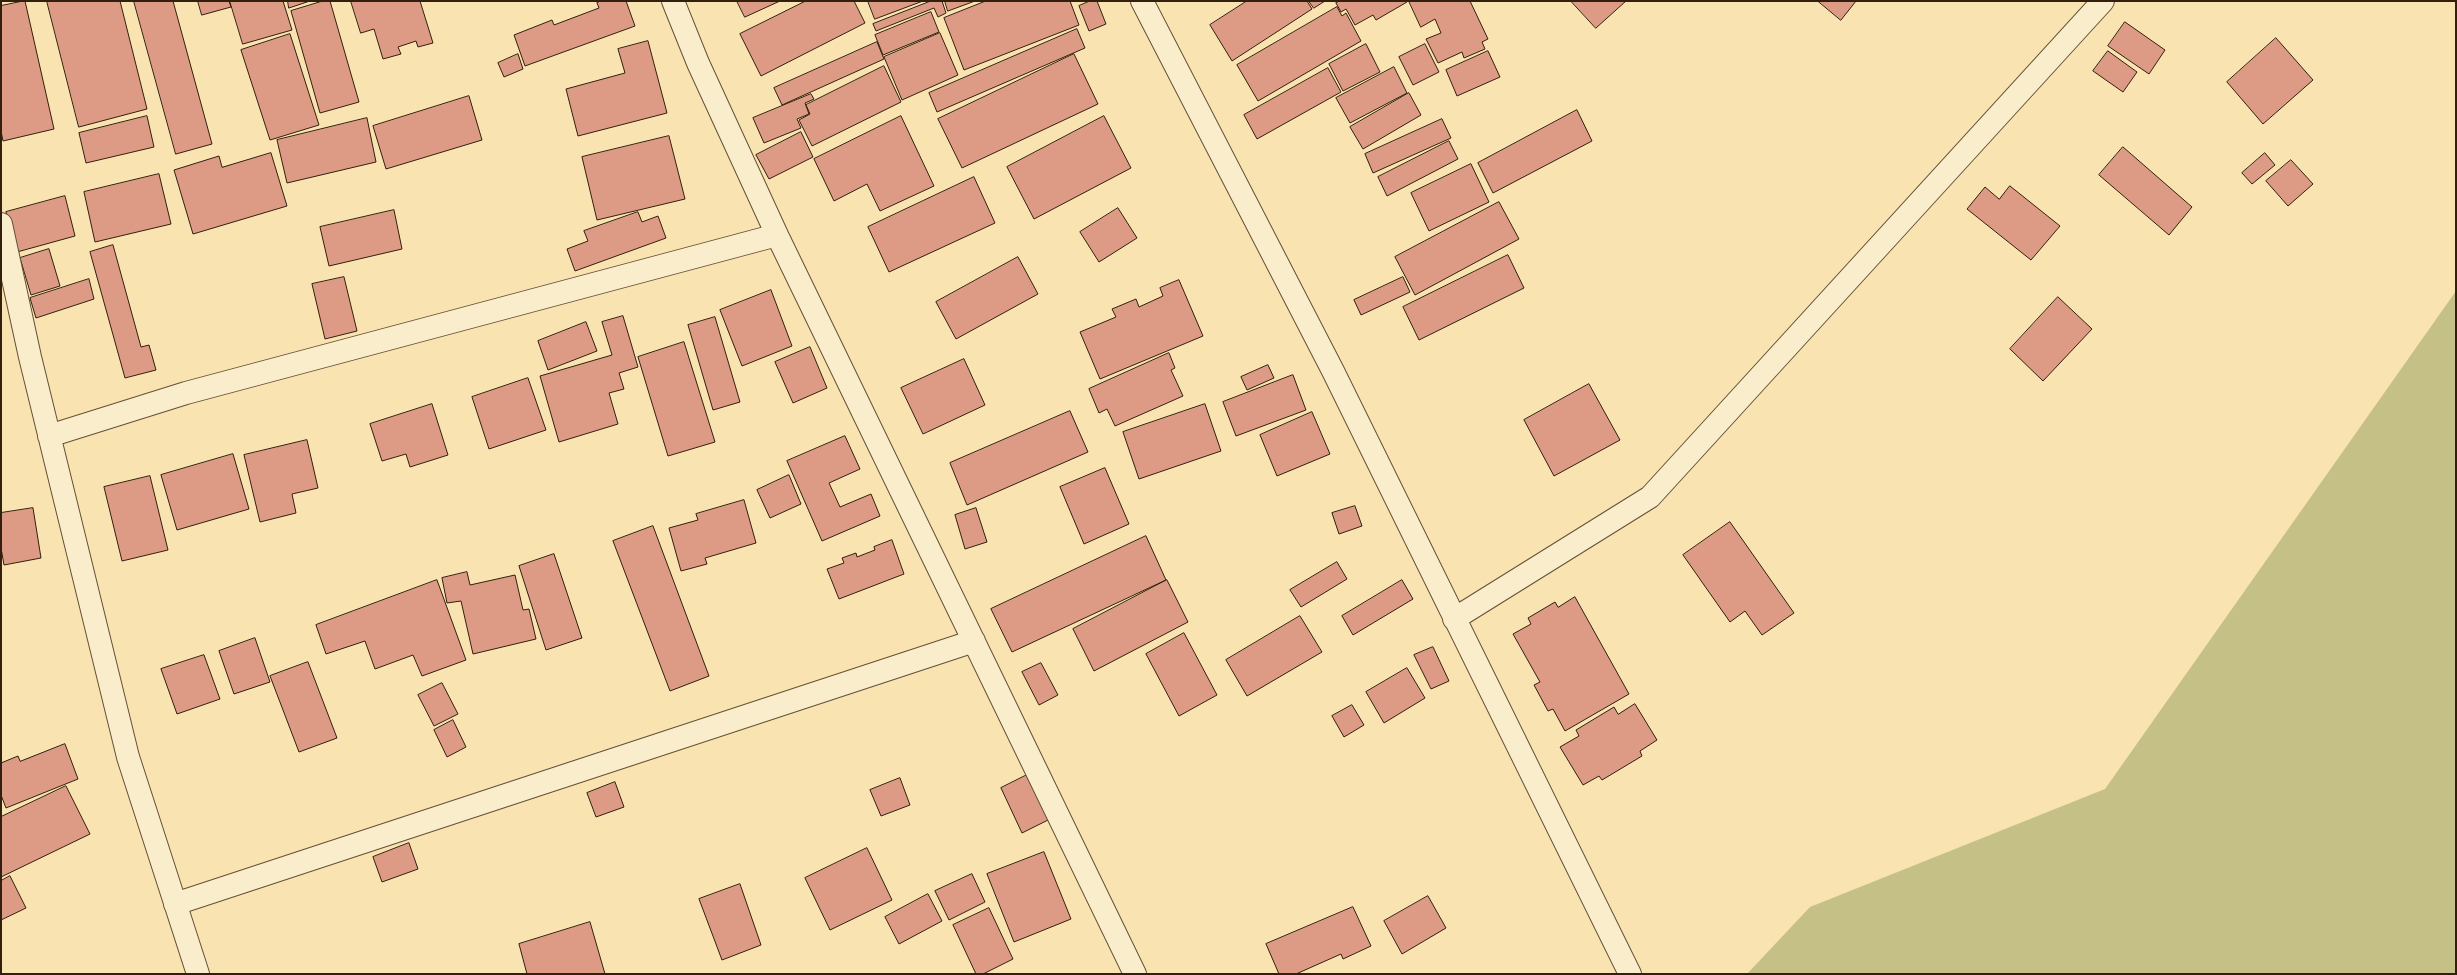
<!DOCTYPE html>
<style>
body{margin:0}
#map{position:relative;width:2457px;height:975px;overflow:hidden;background:#f8e3b1;font-family:"IM FELL English",serif}
canvas{display:block}
.frame{position:absolute;inset:0;border:2px solid #321f0d;pointer-events:none}
</style>
<div id="map">
<canvas width="2457" height="975"></canvas>
<div class="frame"></div>
</div>
<script>
const ctx = document.querySelector('canvas').getContext('2d');
ctx.lineJoin = 'round';
function fill(path, color) {
  ctx.fillStyle = color;
  ctx.fill(path, 'evenodd');
}
function stroke(path, color, width, dash) {
  ctx.strokeStyle = color;
  ctx.lineWidth = width;
  ctx.lineCap = dash ? 'butt' : 'round';
  ctx.setLineDash(dash || []);
  ctx.stroke(path);
}
fill(new Path2D(`
 M2456,291V974H1747L1810,907L2105,789Z`), '#c5c186');
const building = new Path2D(`
 M25,1L54,129L3,141L1,131V6Z
 M47,1H120L147,109L79,127Z
 M134,1H173L212,144L176,154Z
 M198,1H229L231,7L202,15Z
 M230,1H283L292,30L243,44Z
 M288,1H310L289,8Z
 M323,1H330L359,102L320,113L291,11Z
 M351,1H420L433,43L418,47L416,41L398,47L401,54L383,59L374,29L361,33Z
 M601,1H626L635,26L525,66L514,35L552,20L554,25L599,8L597,3Z
 M737,1H780L745,17Z
 M806,1H854L865,23L761,76L740,34Z
 M868,1H923L875,19Z
 M931,1H942L946,13L938,17L934,8L876,31L873,24Z
 M945,1H975L948,11Z
 M986,1H1070L1079,25L964,70L944,18Z
 M1090,1H1097L1106,24L1089,31L1079,6Z
 M1247,1H1307L1312,9L1232,61L1210,25Z
 M1309,1H1325L1314,8Z
 M1340,1H1407V2L1376,20L1373,15L1355,25L1346,9L1341,12L1336,3Z
 M1409,1H1470L1488,39L1482,42L1485,49L1464,58L1462,52L1438,63L1426,39L1441,33L1435,19L1421,27Z
 M1571,1H1626L1596,28Z
 M1818,1H1856L1841,20Z
 M1337,7L1342,16L1346,13L1361,41L1258,101L1237,65Z
 M931,12L939,32L883,55L875,35Z
 M2125,22L2165,50L2149,74L2108,46Z
 M1077,29L1085,48L937,112L929,93Z
 M940,33L958,75L902,100L884,57Z
 M290,34L319,125L270,140L241,50Z
 M2276,38L2313,80L2263,124L2227,82Z
 M648,41L667,113L578,136L566,89L625,73L618,49Z
 M877,42L884,59L782,105L774,88Z
 M1366,44L1380,72L1343,91L1329,64Z
 M1425,44L1439,72L1413,85L1399,57Z
 M1488,51L1500,77L1457,96L1446,70Z
 M2108,51L2137,72L2123,92L2093,71Z
 M518,54L523,69L504,77L498,63Z
 M1074,54L1098,104L962,168L938,119Z
 M884,66L901,102L812,146L799,120L810,114L806,105Z
 M1394,67L1407,93L1350,123L1336,98Z
 M1328,68L1341,92L1257,139L1244,115Z
 M1409,93L1421,115L1363,149L1350,127Z
 M811,94L814,99L805,103L809,114L797,119L801,128L764,143L753,118Z
 M469,96L482,140L386,169L373,126Z
 M1577,110L1592,141L1493,193L1478,163Z
 M147,116L154,147L86,163L79,133Z
 M901,116L934,186L880,211L867,184L834,201L814,159Z
 M1104,116L1131,168L1034,219L1007,167Z
 M367,118L376,162L287,183L277,140Z
 M1442,119L1451,138L1373,173L1365,154Z
 M801,132L813,157L769,179L756,155Z
 M669,136L685,199L597,220L582,157Z
 M1449,141L1458,159L1387,196L1378,177Z
 M2123,147L2192,207L2169,235L2099,175Z
 M271,153L287,206L193,234L174,170L219,156L222,167Z
 M2265,153L2275,165L2252,184L2242,173Z
 M2291,160L2313,184L2288,206L2266,181Z
 M1471,164L1489,202L1429,231L1411,193Z
 M159,174L171,224L95,242L84,192Z
 M974,177L995,223L889,272L868,227Z
 M2010,186L2060,226L2031,260L1967,209L1985,187L1999,199Z
 M65,196L75,236L17,252L6,212Z
 M1499,202L1519,239L1415,295L1395,257Z
 M1118,208L1137,238L1099,262L1080,232Z
 M394,210L402,249L329,266L320,227Z
 M638,212L642,222L658,216L666,238L575,271L567,249L588,241L584,231Z
 M113,245L141,347L149,345L156,370L125,378L90,252Z
 M49,249L60,286L31,295L20,258Z
 M1508,255L1524,288L1419,340L1403,307Z
 M1018,257L1038,294L956,339L936,302Z
 M344,277L357,331L325,339L312,284Z
 M1403,277L1410,292L1361,315L1354,300Z
 M89,279L94,299L36,318L30,298Z
 M1179,280L1203,336L1100,379L1080,332L1116,317L1112,309L1136,299L1139,307L1163,296L1160,288Z
 M771,290L792,346L742,366L720,310Z
 M2058,297L2092,329L2043,381L2010,349Z
 M623,316L638,367L619,373L624,389L609,393L618,424L559,442L540,376L612,355L602,322Z
 M715,317L740,402L713,410L688,325Z
 M586,322L597,351L548,370L538,341Z
 M684,342L715,442L668,456L638,357Z
 M810,347L827,388L793,403L775,362Z
 M1169,353L1175,368L1171,370L1183,396L1115,426L1107,409L1099,413L1089,389Z
 M964,359L985,405L923,434L901,388Z
 M1268,365L1274,378L1247,390L1241,377Z
 M1293,375L1306,410L1236,436L1223,402Z
 M528,378L546,430L489,449L472,397Z
 M1589,384L1620,440L1554,476L1524,420Z
 M432,404L448,455L410,467L406,454L382,461L370,424Z
 M1205,404L1221,451L1139,479L1123,432Z
 M1070,411L1088,452L967,505L950,463Z
 M1312,412L1330,454L1277,476L1260,435Z
 M845,436L860,469L829,483L840,507L871,494L880,516L822,541L787,461Z
 M307,440L318,488L292,494L296,513L260,522L244,455Z
 M233,454L249,509L177,530L161,475Z
 M1105,468L1129,524L1084,544L1060,487Z
 M789,475L801,504L770,518L757,490Z
 M150,476L168,550L122,561L104,487Z
 M744,500L756,543L705,558L707,564L681,571L669,528L698,520L696,514Z
 M1355,506L1362,526L1339,534L1332,513Z
 M33,508L41,558L4,565L1,548V513Z
 M976,508L987,542L965,549L955,515Z
 M1730,522L1794,613L1762,635L1745,611L1730,622L1683,555Z
 M653,526L709,676L670,691L613,541Z
 M1146,536L1166,580L1012,652L991,609Z
 M892,540L904,574L839,599L827,569L844,563L842,558L856,553L857,557L875,550L874,547Z
 M554,554L582,638L546,650L519,566Z
 M1337,562L1347,579L1301,607L1290,590Z
 M467,572L470,585L515,575L523,610L529,609L536,639L473,654L461,601L447,603L442,578Z
 M437,580L466,660L422,676L413,655L375,669L365,641L326,654L316,625Z
 M1167,580L1188,622L1094,671L1073,629Z
 M1402,580L1413,599L1353,635L1342,616Z
 M1575,597L1629,694L1565,731L1553,709L1548,711L1534,685L1540,682L1513,634L1531,624L1528,618L1555,602L1558,607Z
 M1300,616L1322,652L1247,696L1226,660Z
 M1184,633L1217,695L1179,716L1146,654Z
 M255,638L270,682L234,694L219,651Z
 M1433,647L1449,681L1431,689L1414,655Z
 M204,655L220,699L177,714L161,669Z
 M308,662L337,738L299,752L270,676Z
 M1041,663L1058,695L1039,705L1022,672Z
 M1407,668L1425,698L1384,723L1366,692Z
 M442,683L458,714L434,726L418,695Z
 M1635,704L1657,740L1640,751L1642,756L1602,780L1599,776L1583,785L1560,747L1579,736L1576,730L1614,707L1618,714Z
 M1352,705L1364,725L1344,737L1332,716Z
 M453,720L466,747L447,757L434,730Z
 M65,744L78,779L6,808L1,795V763L18,756L20,761Z
 M1033,772L1054,817L1022,833L1001,788Z
 M900,778L910,805L881,816L870,790Z
 M615,782L624,807L596,817L587,793Z
 M66,786L90,834L1,877V817Z
 M409,843L418,869L382,882L373,857Z
 M867,848L892,900L830,930L805,878Z
 M1044,852L1071,919L1014,942L987,874Z
 M972,874L985,902L949,920L935,891Z
 M10,876L26,908L1,920V881Z
 M740,884L761,945L722,960L699,899Z
 M928,894L942,921L899,944L885,917Z
 M1428,896L1446,928L1402,954L1384,921Z
 M1353,907L1371,946L1343,959L1341,954L1296,974H1279L1266,944Z
 M989,908L1013,959L983,974H976L953,925Z
 M590,922L605,974H527L519,944Z`);
fill(building, '#dd9b86');
stroke(building, '#321f0d', 1);
const minor = new Path2D(`
 M673,1L698,63L777,235L1135,974
 M1142,1L1333,371L1630,974
 M1,224L30,357L128,757L198,974
 M49,436L186,393L777,235
 M1454,619L1650,497L2103,1
 M175,904L974,641`);
stroke(minor, '#645036', 24);
stroke(minor, '#faedcc', 22);
</script>
